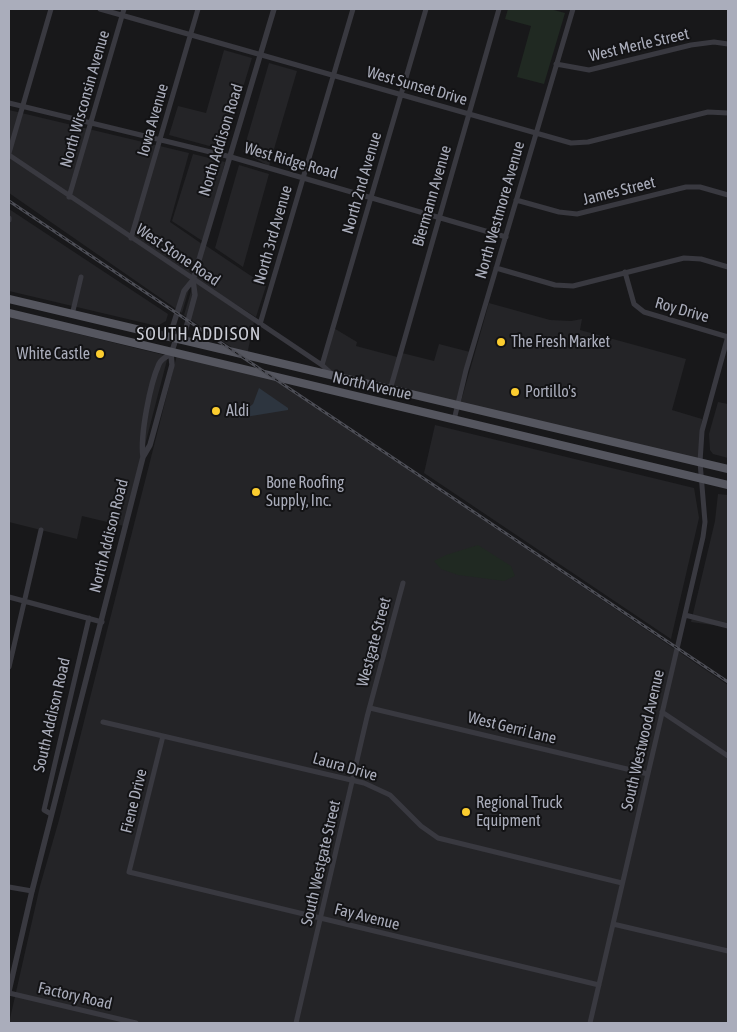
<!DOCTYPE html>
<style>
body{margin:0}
#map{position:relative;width:737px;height:1032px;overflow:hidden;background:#18181a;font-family:"Asap Condensed",sans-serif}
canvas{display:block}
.frame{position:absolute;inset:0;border:10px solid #aaadbb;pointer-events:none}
</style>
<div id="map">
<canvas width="737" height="1032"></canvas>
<div class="frame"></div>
</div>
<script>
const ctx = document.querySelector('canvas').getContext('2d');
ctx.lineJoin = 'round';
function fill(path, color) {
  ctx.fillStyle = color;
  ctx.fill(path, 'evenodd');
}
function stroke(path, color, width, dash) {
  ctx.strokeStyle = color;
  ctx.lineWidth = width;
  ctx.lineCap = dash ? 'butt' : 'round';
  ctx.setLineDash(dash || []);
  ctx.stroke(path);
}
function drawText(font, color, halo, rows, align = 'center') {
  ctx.font = font + ' "Asap Condensed",sans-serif';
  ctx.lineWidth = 4;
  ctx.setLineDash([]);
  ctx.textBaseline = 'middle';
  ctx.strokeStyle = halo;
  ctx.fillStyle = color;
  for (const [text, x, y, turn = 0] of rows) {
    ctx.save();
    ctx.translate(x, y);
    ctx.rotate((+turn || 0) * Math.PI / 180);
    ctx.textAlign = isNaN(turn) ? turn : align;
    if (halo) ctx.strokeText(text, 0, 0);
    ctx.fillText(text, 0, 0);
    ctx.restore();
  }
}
fill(new Path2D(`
 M224,50L252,58L224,150L169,135L178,106L206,113Z
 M269,63L297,71L269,166L243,152Z
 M9,110L189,153L170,222L202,244L182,313L9,193Z
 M193,154L225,162L204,242L172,221Z
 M239,165L269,174L243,267L215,248Z
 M9,209L168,314L166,321L157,326L9,291Z
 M205,245L266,286L256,317L195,279Z
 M194,281L254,322L247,355L240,353L184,315Z
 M489,303L550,320L571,321L582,319L580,330L686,359L672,410L702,419L699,460L460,405Z
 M9,317L168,356L124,526L82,516L77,539L9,522Z
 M332,327L357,342L356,346L401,358L402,353L434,361L439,344L470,352L457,404L335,375L322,363Z
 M177,355L273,378L728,685V1023H9L40,886L59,820Z
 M718,402L728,404V458L713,454L710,450L709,434Z
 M435,425L694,488L699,518L671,639L424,473Z
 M718,494L728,495V627L691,622L715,521Z`), '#242427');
fill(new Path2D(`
 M508,9H550L565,13L544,84L517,77L531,26L505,19Z
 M478,545L511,566L515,576L504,581L458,575L441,569L434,561L446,555Z`), '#202922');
fill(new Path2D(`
 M259,388L288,408V410L239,418L238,410L247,409L253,404Z`), '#2d353f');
stroke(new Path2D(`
 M100,9L571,143L588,142L708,112L728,113
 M556,64L589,70L691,45L714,42L728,44
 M9,103L231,157L506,237
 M9,153L51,9
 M9,155L322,365L333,375
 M69,197L124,9
 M516,200L559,212L577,214L686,187H700L728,195
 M9,220V218
 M131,238L198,9
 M496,268L555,285L573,286L684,258L701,259L728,267
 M625,272L634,304L644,312L728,337
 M72,315L81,277
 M260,324L353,9
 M322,365L426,9
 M390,390L499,9
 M454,420L466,370L573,9
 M9,597L102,622
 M685,615L728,626
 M9,667L41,530
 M370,708L648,774
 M662,712L728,756
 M103,722L364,783L390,795L421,826L438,838L622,883
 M163,736L129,872L599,985
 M51,814L44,810L89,618
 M9,887L32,891
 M613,924L728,951
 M9,993L136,1023
 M296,1023L367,717L403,583
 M590,1023L703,537L705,522L700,462L702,431L728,336`), '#393940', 5);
stroke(new Path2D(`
 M176,339L185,332L195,295L193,280
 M143,457C140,435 150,384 159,364C161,359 167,356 171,354
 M9,991L32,891L143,457L150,445L172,365L171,354L176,339L172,329L184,291L193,280L274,9`), '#393940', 5.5);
stroke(new Path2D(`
 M9,299L728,469
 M9,313L728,485`), '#55565f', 8);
const rail = new Path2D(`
 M9,201L728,682`);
stroke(rail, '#4c4d55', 3);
stroke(rail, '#131315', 1, [4]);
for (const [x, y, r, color] of [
 [501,342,5,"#fccd2f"],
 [100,354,5,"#fccd2f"],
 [515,392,5,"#fccd2f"],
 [216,411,5,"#fccd2f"],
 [256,492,5,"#fccd2f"],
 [466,812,5,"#fccd2f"]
]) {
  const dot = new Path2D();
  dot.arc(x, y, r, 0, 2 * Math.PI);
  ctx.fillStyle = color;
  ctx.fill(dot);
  stroke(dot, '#131315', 2);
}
drawText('16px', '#aaadbb', '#131315', [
 ["West Merle Street",639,45,-13],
 ["West Sunset Drive",417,86,16],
 ["North Wisconsin Avenue",85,99,-74],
 ["Iowa Avenue",153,120,-74],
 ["North Addison Road",221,140,-73],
 ["West Ridge Road",291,161,16],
 ["North 2nd Avenue",362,183,-74],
 ["James Street",619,191,-14],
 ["Biermann Avenue",432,196,-74],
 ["North Westmore Avenue",500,210,-74],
 ["North 3rd Avenue",273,235,-74],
 ["West Stone Road",178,255,34],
 ["Roy Drive",682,310,16],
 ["North Avenue",372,386,13],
 ["North Addison Road",109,536,-76],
 ["Westgate Street",374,642,-75],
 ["South Addison Road",52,715,-77],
 ["West Gerri Lane",512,728,14],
 ["South Westwood Avenue",643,740,-77],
 ["Laura Drive",345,767,16],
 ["Fiene Drive",134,801,-76],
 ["South Westgate Street",321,863,-77],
 ["Fay Avenue",367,917,14],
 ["Factory Road",75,996,13]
]);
drawText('16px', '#aaadbb', '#131315', [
 ["The Fresh Market",511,342],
 ["White Castle",90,354,"right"],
 ["Portillo's",525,392],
 ["Aldi",226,411],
 ["Bone Roofing",266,483],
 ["Supply, Inc.",266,501],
 ["Regional Truck",476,803],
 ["Equipment",476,821]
], 'left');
ctx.letterSpacing = '1px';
drawText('18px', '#cbcdd6', '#131315', [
 ["SOUTH ADDISON",199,334]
]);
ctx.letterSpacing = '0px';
</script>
